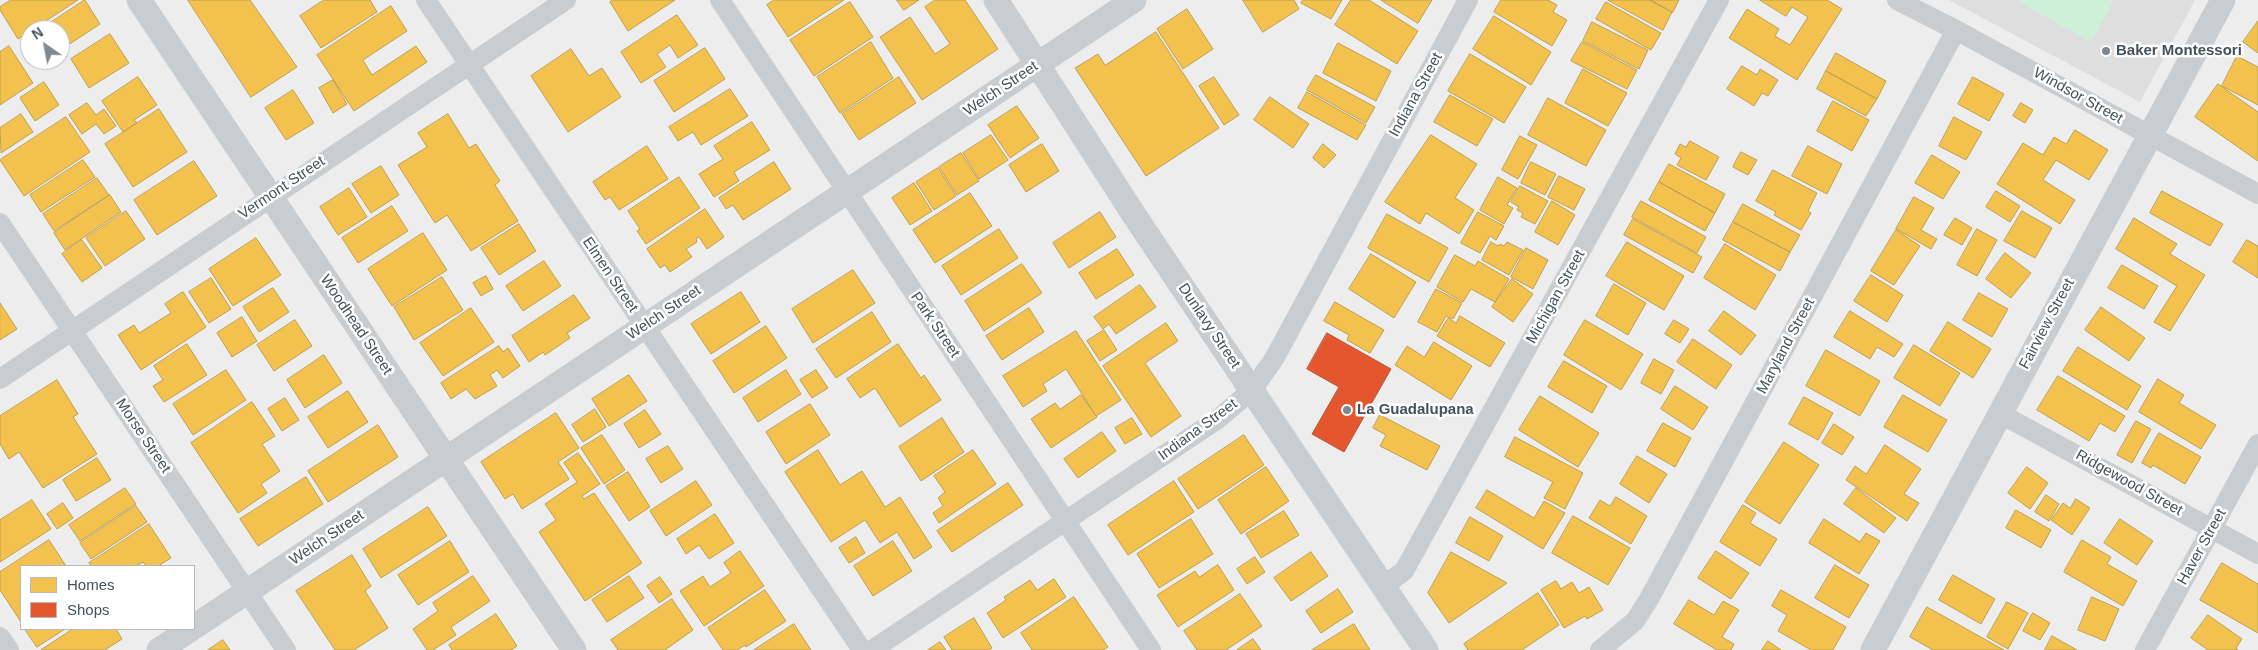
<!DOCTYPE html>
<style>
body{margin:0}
#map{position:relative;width:2258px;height:650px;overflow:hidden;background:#eeeded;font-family:Helvetica,sans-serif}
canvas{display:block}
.legend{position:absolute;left:20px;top:565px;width:175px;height:65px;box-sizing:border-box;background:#fff;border:1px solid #b4babd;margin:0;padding:6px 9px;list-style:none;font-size:15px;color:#43525b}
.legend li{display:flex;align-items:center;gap:10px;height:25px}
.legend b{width:25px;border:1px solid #b4babd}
.north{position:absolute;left:20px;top:20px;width:50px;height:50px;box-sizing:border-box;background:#fff;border:1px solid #b4babd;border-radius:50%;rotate:327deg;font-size:14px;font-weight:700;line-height:20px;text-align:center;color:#43525b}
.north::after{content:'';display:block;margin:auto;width:18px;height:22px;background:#7f888e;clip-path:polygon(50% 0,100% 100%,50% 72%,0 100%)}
</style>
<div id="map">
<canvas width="2258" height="650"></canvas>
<ul class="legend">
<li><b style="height:14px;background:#f2c14e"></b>Homes</li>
<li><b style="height:14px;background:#e4572e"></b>Shops</li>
</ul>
<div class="north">N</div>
</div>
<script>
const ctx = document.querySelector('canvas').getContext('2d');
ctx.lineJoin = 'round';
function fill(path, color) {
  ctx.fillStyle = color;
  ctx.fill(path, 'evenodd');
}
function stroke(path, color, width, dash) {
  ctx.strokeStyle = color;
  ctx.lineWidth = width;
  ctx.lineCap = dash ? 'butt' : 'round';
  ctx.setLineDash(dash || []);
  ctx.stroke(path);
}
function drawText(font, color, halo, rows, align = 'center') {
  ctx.font = font + ' Helvetica,sans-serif';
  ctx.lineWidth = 5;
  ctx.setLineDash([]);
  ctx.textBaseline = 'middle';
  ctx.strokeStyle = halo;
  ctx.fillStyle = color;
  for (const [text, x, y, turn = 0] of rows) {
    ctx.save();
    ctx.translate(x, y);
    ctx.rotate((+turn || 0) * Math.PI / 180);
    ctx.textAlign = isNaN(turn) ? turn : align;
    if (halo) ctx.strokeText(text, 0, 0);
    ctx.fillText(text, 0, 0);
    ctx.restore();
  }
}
fill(new Path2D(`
 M1949,0H2195L2140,102Z`), '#dfdedf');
fill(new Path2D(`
 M2021,0H2114L2091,42L2019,2Z`), '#cef0d9');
const homes = new Path2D(`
 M11,0H78L18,39L0,10V7Z
 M85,0L100,24L65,47L60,39V30H54L50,23Z
 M188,0H250L297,67L251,97Z
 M324,0H370L377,12L321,48L300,16Z
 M613,0H675L628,31L610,2Z
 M774,0H844L788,37L767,5Z
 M897,0H919L904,10Z
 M935,0H965L998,49L922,100L880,37L910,17L935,54L950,44L925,7Z
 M1243,0H1294L1299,9L1263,32Z
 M1303,0H1342L1331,19L1301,3Z
 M1351,0H1369L1418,31L1397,64L1335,25Z
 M1381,0H1432L1418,23Z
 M1501,0H1548L1557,5L1553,12L1567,20L1552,46L1494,12Z
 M1608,0H1649L1672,12L1663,30Z
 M1651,0H1679L1673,12Z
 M1760,0H1827L1842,9L1797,80L1729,38L1747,9L1779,29L1775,36L1790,45L1808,17L1792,7L1786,16Z
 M850,2L873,37L814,76L790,40Z
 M1606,2L1661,33L1651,50L1596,19Z
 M391,6L407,31L363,60L372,75L416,46L427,62L354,111L317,55Z
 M1187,9L1213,49L1183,69L1157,29Z
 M677,15L698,45L678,58L670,45L657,54L666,67L641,83L621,52Z
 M1494,16L1551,52L1531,85L1473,49Z
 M2258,21V53L2243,42Z
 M1592,22L1648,50L1639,69L1583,41Z
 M1156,32L1219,128L1146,176L1075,68L1098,54L1105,65Z
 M110,34L129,63L89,88L71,59Z
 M871,42L893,78L840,113L817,77Z
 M1582,42L1637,70L1627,89L1571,61Z
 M1338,43L1391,71L1376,101L1323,73Z
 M9,46L33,83L0,105V52Z
 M705,48L725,79L674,112L654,81Z
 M571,49L589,76L602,68L621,97L568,132L531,76Z
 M1836,53L1886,81L1877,99L1826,71Z
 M1470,54L1526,87L1504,123L1448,91Z
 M2237,56L2258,67V105L2222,86Z
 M1742,66L1757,75L1760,69L1778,80L1768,96L1762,93L1754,106L1727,89Z
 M1583,69L1627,93L1608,126L1565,103Z
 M1826,71L1877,99L1866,116L1817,89Z
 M1316,75L1375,107L1366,123L1307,90Z
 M138,77L157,105L134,120L137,123L123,132L102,101Z
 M899,77L916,103L859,140L842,114Z
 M1214,77L1239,115L1224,125L1199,86Z
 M1973,77L2004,94L1989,121L1958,104Z
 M333,80L347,104L333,113L319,88Z
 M44,82L59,105L35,121L20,98Z
 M2218,84L2258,112V161L2195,117Z
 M730,89L748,116L701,145L693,132L678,141L669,127Z
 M293,90L314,123L286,140L265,108Z
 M1307,92L1366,125L1357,140L1298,108Z
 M1450,95L1493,119L1477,146L1434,122Z
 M1270,97L1309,124L1293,148L1254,120Z
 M1548,98L1606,130L1586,166L1528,135Z
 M1833,101L1869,120L1852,151L1817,131Z
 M87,103L96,115L104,109L116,126L104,134L96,124L82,134L69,115Z
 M2021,103L2033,110L2025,123L2013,116Z
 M1017,106L1039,138L1010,158L988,125Z
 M159,109L187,152L133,187L105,144Z
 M21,114L33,132L1,153L0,128Z
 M448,114L469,148L476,144L500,181L495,185L518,221L471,251L447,215L435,223L398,165L427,147L418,133Z
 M66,117L90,152L24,196L0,160Z
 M1954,117L1982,132L1966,160L1939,146Z
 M752,122L770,150L734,172L739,181L714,197L699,174L723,159L714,146Z
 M2075,130L2108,150L2089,180L2056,160L2043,180L2075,200L2060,224L1997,184L2023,143L2043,155L2054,137L2066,144Z
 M991,135L1008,160L979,179L963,153Z
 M1431,135L1477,164L1455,198L1474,210L1459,234L1426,213L1420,224L1385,202Z
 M1520,136L1537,145L1518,179L1502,170Z
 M1690,141L1719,157L1706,180L1677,165L1681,158L1675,154L1680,144L1686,147Z
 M1042,144L1059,171L1026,192L1009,165Z
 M1323,144L1336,155L1324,168L1313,158Z
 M647,146L668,179L619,210L610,197L605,200L593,182Z
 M1808,146L1842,164L1827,194L1792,176Z
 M1741,152L1757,160L1748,175L1733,167Z
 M961,153L979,181L957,195L939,167Z
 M1932,155L1960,172L1943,199L1915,183Z
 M83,160L95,177L41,212L30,195Z
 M194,161L217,196L157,235L134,200Z
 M774,162L791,189L743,220L733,205L726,209L719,198Z
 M1531,162L1556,174L1545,195L1521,183Z
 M1669,164L1725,194L1715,213L1659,182Z
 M381,166L399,195L371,213L352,184Z
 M938,168L956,196L934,210L916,182Z
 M1773,170L1817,193L1808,211L1811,213L1801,230L1774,215L1776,212L1756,201Z
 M1559,176L1585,189L1574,210L1548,197Z
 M679,177L700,208L646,244L637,231L640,229L628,211Z
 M1498,177L1517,188L1507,205L1513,208L1504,224L1480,210Z
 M97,178L109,195L54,231L43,214Z
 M1659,182L1715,213L1705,231L1649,200Z
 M914,183L932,211L910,225L892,198Z
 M1520,186L1548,201L1535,224L1521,217L1523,213L1517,210L1519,207L1511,202Z
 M349,188L367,217L338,235L320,207Z
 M1996,191L2020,206L2010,222L1986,207Z
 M2162,191L2223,224L2210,246L2150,213Z
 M970,193L992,226L935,263L913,230Z
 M110,195L121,212L65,250L54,233Z
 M1914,197L1934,208L1921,230L1937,239L1931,249L1896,229Z
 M1552,201L1575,215L1558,245L1535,232Z
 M1641,201L1706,237L1697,253L1632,217Z
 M1743,204L1800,235L1790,252L1733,222Z
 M392,206L408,231L358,263L342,238Z
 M705,209L724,237L707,249L699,237L696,239L697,242L686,249L692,257L670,272L665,265L660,268L647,249Z
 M126,211L145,239L105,266L86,238Z
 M2022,211L2052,228L2035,258L2004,241Z
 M1100,212L1116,237L1069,268L1053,243Z
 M1478,212L1504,226L1496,240L1490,236L1480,253L1461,243Z
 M1387,214L1448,248L1429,282L1368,248Z
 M1955,218L1972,228L1962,245L1944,235Z
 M2134,218L2177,244L2170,254L2205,275L2170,331L2154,322L2177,286L2116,249Z
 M1633,219L1702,257L1693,273L1624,235Z
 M1733,222L1790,252L1780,271L1723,240Z
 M519,224L536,251L499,275L481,248Z
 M999,229L1018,258L961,295L942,266Z
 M1977,229L1997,240L1977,276L1957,265Z
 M1896,230L1920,246L1894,285L1871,271Z
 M423,233L447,270L392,306L368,269Z
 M256,238L281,275L233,306L209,269Z
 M82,240L102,268L82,282L62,254Z
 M2247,240L2258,246V278L2233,262Z
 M1491,242L1498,246L1500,244L1504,246L1507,242L1523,250L1509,275L1482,260Z
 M1627,242L1684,276L1664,310L1606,276Z
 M1725,244L1776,275L1755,310L1704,278Z
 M1526,248L1548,260L1533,289L1511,277Z
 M1117,249L1134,275L1096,299L1079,273Z
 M2005,253L2031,273L2011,298L1986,279Z
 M1371,254L1416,282L1394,318L1349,289Z
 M1455,255L1475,266L1478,261L1509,279L1495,302L1471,289L1463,302L1437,287Z
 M544,261L561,286L523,311L506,286Z
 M1022,264L1042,293L984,331L965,301Z
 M2122,265L2158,286L2144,309L2108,288Z
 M853,270L875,303L813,343L792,309Z
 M1871,275L1903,295L1887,322L1854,301Z
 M486,276L493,289L481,296L473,283Z
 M442,277L463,310L414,340L394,307Z
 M211,278L231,309L209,323L189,292Z
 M1512,279L1533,294L1513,322L1492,307Z
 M1614,284L1646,303L1628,335L1596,316Z
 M1140,285L1156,307L1116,334L1109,324L1103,329L1094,317Z
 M273,288L289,312L259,332L243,307Z
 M1436,289L1462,303L1453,319L1446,316L1437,332L1418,322Z
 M183,292L206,327L141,370L118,335L134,325L139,333L171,313L165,304Z
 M741,292L760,322L711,354L691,324Z
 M1979,293L2008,309L1992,337L1963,320Z
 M574,295L590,318L567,333L570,338L545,355L543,352L529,362L512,336Z
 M1335,302L1384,330L1370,353L1347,340L1349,335L1324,321Z
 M0,303L17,329L0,340Z
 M2101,307L2145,338L2129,361L2085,330Z
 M471,308L494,342L443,376L420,343Z
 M1029,308L1044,332L1002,360L986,336Z
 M1724,311L1756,335L1741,355L1709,331Z
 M1850,311L1903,344L1894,357L1877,347L1870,359L1834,337Z
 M872,312L891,342L836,378L816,349Z
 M1460,316L1505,343L1490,367L1437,336L1448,318L1456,323Z
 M242,317L257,341L232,357L217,333Z
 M295,320L312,346L274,371L257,345Z
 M1585,320L1643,354L1621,390L1564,355Z
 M1674,320L1689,329L1680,343L1665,334Z
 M1948,322L1991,349L1973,378L1930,351Z
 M1166,323L1178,341L1145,363L1181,416L1151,437L1103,366Z
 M766,326L787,358L734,393L713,361Z
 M1104,330L1117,350L1100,361L1087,341Z
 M1076,331L1121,400L1096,416L1066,369L1043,384L1047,391L1023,407L1003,376Z
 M1693,339L1732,365L1716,389L1677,362Z
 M1434,342L1472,366L1451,400L1395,365L1407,346L1424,357Z
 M187,344L207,375L164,402L153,386L163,380L154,366Z
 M898,344L921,378L924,375L941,400L900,427L875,388L860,398L847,379Z
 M1914,345L1960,373L1940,406L1894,378Z
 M499,346L503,352L508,348L520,366L503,378L497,370L490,375L497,386L475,399L466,389L451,399L441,383Z
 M2078,347L2141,386L2127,410L2063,371Z
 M1826,350L1880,381L1860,416L1806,386Z
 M324,355L342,383L305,408L287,380Z
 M1654,359L1674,370L1661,394L1641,383Z
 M1564,361L1607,386L1592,413L1548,387Z
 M226,370L246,400L193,435L173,404Z
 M786,370L801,394L758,422L743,398Z
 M816,370L828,388L812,398L800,380Z
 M629,375L647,401L609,426L592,399Z
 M2058,376L2125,416L2115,432L2100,423L2089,441L2037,410Z
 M2158,379L2184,395L2179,403L2216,425L2201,449L2139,412Z
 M57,380L78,414L73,417L97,454L43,488L19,452L9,459L0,444V416Z
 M1675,386L1708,407L1693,430L1661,409Z
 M348,391L368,422L328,448L308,417Z
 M1081,395L1097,417L1051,448L1031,419L1055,403L1060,409Z
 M1903,395L1947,420L1928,452L1884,427Z
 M1540,396L1599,433L1578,467L1519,430Z
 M1804,397L1833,413L1818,440L1789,424Z
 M285,398L299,420L282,431L268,409Z
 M252,402L275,436L262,444L280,471L261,484L267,493L238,513L191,443Z
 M810,404L830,435L786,464L766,432Z
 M595,409L606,427L583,442L572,425Z
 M645,410L661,434L639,448L624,424Z
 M556,413L579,448L558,462L569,479L522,509L513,494L505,499L481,462Z
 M1380,415L1440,446L1427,470L1380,446L1386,435L1373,428Z
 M942,418L964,452L921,481L899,447Z
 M1132,418L1142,434L1125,444L1115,428Z
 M2136,421L2151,429L2132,463L2117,455Z
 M1663,423L1691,438L1675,467L1647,451Z
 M1834,424L1854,437L1842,455L1822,443Z
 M378,425L398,457L328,502L308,471Z
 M1102,432L1116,451L1078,478L1064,459Z
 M2159,433L2201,457L2185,484L2153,465L2151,468L2142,463Z
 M602,435L625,470L604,484L581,448Z
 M1244,435L1264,465L1198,509L1178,479Z
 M1515,437L1583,473L1565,509L1544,498L1553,482L1505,457Z
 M1784,442L1819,465L1780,524L1745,502Z
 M1885,445L1921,469L1904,494L1919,503L1907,521L1846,480L1855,466L1866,474Z
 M668,446L683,469L661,483L646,459Z
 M818,450L840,485L862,471L885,507L900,497L932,547L914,559L897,532L880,543L865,520L831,542L785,472Z
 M973,450L996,484L939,523L933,513L943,506L938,498L945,492L934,476Z
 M578,453L600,484L582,496L584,499L594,493L642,563L585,601L539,532L556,520L545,504L577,482L564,463Z
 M1637,456L1667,474L1649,503L1620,484Z
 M97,458L111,480L76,501L63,480Z
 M1266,467L1289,501L1241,534L1218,500Z
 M2027,467L2048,483L2030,509L2008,493Z
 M628,472L650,507L629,521L606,486Z
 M306,477L323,504L258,546L240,519Z
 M696,481L712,505L666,536L650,511Z
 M1174,481L1194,512L1128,555L1108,525Z
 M1008,483L1023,505L952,552L937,531Z
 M125,488L136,504L80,541L69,525Z
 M1856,488L1896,518L1884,533L1844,504Z
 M1487,490L1534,518L1544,501L1565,513L1543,549L1476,508Z
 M2046,495L2059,504L2049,521L2035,512Z
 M1616,497L1647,516L1631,544L1589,518L1600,500L1610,506Z
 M2076,499L2090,508L2072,535L2051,520L2063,503L2070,508Z
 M32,500L51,529L0,562V520Z
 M63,503L73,518L57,529L47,514Z
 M1743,505L1756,513L1750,523L1777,539L1760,566L1720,542Z
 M136,506L147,522L91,559L80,543Z
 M428,507L447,536L381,578L363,549Z
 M2016,510L2051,530L2041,548L2006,528Z
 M1284,511L1299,535L1261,558L1246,534Z
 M715,514L734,543L709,559L699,545L686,554L677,539Z
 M1573,516L1630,548L1608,585L1552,553Z
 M1470,517L1503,536L1489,561L1456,543Z
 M1191,519L1213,554L1159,588L1137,554Z
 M1824,519L1860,542L1866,533L1880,541L1859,574L1809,543Z
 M2120,519L2153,541L2137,565L2104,543Z
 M149,524L171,558L158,566H146L143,562L136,566H92L89,563Z
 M856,537L865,553L849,563L839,548Z
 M49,540L66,566H21V622L0,590V572Z
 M2082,540L2111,557L2107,564L2137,581L2123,606L2064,572Z
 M450,541L469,572L418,605L398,575Z
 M893,541L912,571L873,596L854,566Z
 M740,551L764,586L704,626L680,591L703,576L710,587L731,573L724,563Z
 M1716,551L1749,573L1731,599L1698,578Z
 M1311,552L1328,576L1291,601L1274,578Z
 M1451,552L1507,583L1449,623L1428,593Z
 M352,555L371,586L365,591L388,628L354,650H335L296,591Z
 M1255,557L1265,572L1247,584L1237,569Z
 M2222,563L2258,584V633L2200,600Z
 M1218,565L1234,590L1178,627L1157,595L1195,571L1199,577Z
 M1835,565L1869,585L1849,618L1815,598Z
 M1953,575L1995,599L1981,624L1939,600Z
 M473,576L490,601L451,627L456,635L433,650H427L413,629L438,611L433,603Z
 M629,576L644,598L607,622L592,600Z
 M660,577L672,594L659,603L647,586Z
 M1054,579L1066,597L1003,638L987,613L1006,600L1004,597L1030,580L1037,590Z
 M1556,581L1561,589L1572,582L1579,593L1589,587L1603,610L1587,619L1585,616L1564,628L1541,590Z
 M1338,589L1353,612L1321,633L1306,611Z
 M765,590L786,621L746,647L745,645L737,650H723L708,628Z
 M1781,590L1846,627L1833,650H1811L1778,631L1787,615L1772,606Z
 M1538,593L1559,625L1522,650H1468L1464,644Z
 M1240,594L1262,626L1226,650H1197L1184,631Z
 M1074,597L1108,647L1103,650H1032L1021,633Z
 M2092,597L2119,609L2105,641L2078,630Z
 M672,599L693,630L665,650H618L611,640Z
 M1689,600L1714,615L1723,601L1739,610L1722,637L1734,644L1731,650H1717L1674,624Z
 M2007,602L2028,613L2008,649L1987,637Z
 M1927,607L2004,650H1933L1910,637Z
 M2033,613L2050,623L2040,640L2023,631Z
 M496,614L517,646L511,650H452L449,645Z
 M2208,615L2242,639L2236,648L2238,650H2208L2191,638Z
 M974,618L992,648L989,650H952L944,637Z
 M794,624L811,650H754Z
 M1354,624L1370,650H1312Z
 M25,629H65L37,647Z
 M73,629H116L122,639L105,650H41Z
 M2052,636L2077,650H2045Z
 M1253,639L1261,650H1237Z
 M223,640L230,650H208Z
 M1768,641L1781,650H1762Z
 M940,642L946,650H928Z`);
fill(homes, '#f2c14e');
stroke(homes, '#bea052', 1);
const shops = new Path2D(`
 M1327,333L1391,369L1344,452L1312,434L1339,387L1307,369Z`);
fill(shops, '#e4572e');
stroke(shops, '#b4563c', 1);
stroke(new Path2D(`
 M426,0L862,650
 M720,0L1151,650
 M1897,0L1956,30L2258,194
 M0,223L286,650
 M0,379L566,0
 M1999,413L2258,554
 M1383,586L1404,571L1719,0
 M0,637L9,650
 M872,650L1218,419L1252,390L1274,359L1468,0
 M1600,650L1635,621L1649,599L1956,30
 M2145,650L2258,444`), '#c9cdcf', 20);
stroke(new Path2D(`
 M139,0L574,650
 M996,0L1136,218L1426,650
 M194,627L1134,0
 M159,650L191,629
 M1873,650L2223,0`), '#c9cdcf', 25);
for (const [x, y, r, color] of [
 [2106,51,5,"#7f888e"],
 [1347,410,5,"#7f888e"]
]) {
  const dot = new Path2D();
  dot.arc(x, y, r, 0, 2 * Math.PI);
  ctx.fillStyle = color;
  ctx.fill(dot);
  stroke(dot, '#fff', 2);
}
drawText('bold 15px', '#43525b', '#fff', [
 ["Baker Montessori",2116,51],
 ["La Guadalupana",1357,410]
], 'left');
drawText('15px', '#43525b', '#fff', [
 ["Welch Street",1001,89,-34],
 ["Indiana Street",1416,95,-61],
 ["Windsor Street",2078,96,29],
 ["Vermont Street",282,188,-34],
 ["Elmen Street",610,275,56],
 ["Michigan Street",1556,297,-61],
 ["Welch Street",664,313,-34],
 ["Fairview Street",2047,324,-62],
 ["Woodhead Street",356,325,56],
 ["Park Street",935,325,56],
 ["Dunlavy Street",1209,326,56],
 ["Maryland Street",1786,346,-62],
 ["Indiana Street",1198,430,-36],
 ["Morse Street",143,436,56],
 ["Ridgewood Street",2129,483,29],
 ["Welch Street",327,538,-34],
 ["Haver Street",2202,547,-61]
]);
</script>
